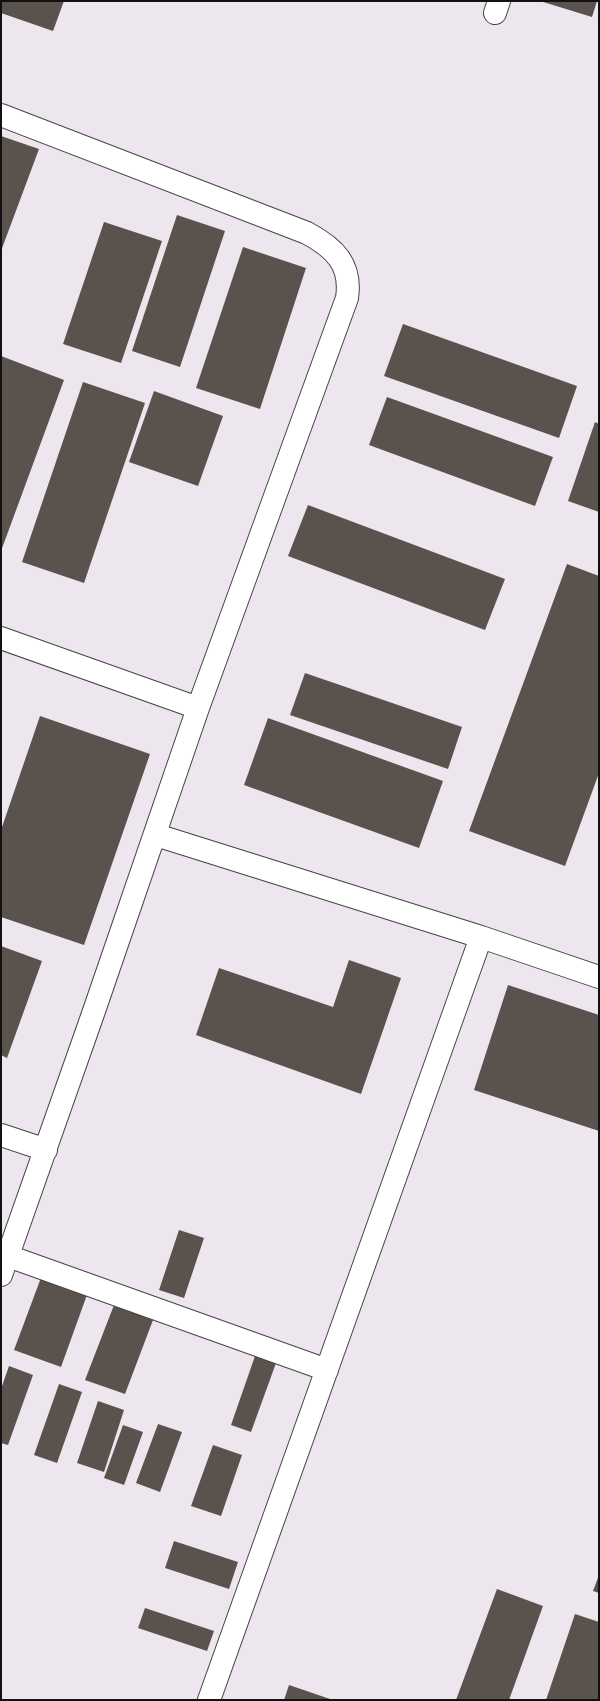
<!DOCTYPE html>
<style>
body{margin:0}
#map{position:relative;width:600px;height:1701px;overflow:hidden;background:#fffdf5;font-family:Bitter,serif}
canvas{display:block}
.frame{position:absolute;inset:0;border:2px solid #111;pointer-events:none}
</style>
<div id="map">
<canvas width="600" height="1701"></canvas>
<div class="frame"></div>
</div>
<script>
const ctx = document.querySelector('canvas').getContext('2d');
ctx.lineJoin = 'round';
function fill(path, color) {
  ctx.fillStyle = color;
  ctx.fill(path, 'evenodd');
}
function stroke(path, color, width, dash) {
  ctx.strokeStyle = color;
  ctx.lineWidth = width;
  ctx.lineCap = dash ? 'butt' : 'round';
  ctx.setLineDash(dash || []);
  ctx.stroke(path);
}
fill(new Path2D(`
 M1,1H599V1700H1Z`), '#eee6ef');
fill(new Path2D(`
 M1,1H64L53,31L1,13Z
 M540,1H597L592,17Z
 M1,136L39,149L1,251Z
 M177,215L225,231L180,367L132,351Z
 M104,222L162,241L121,363L63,344Z
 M243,247L306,268L260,409L196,388Z
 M403,324L577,386L559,438L384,376Z
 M1,356L64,380L1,551Z
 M83,382L145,403L84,583L22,562Z
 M154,391L223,416L198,486L129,462Z
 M387,397L553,457L535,506L369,445Z
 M595,422L599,424V512L568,501Z
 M308,505L505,579L485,630L288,556Z
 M567,564L599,576V773L565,866L469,831Z
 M305,673L462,727L448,769L290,715Z
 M40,716L150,754L84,945L1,917V830Z
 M268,718L443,781L419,848L244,785Z
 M1,946L42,961L7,1058L1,1055Z
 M349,960L401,978L361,1094L196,1035L219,968L333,1007Z
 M508,985L599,1015V1131L474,1090Z
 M179,1230L204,1238L184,1298L159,1290Z
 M42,1275L88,1292L61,1367L14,1350Z
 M114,1305L153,1320L125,1394L85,1380Z
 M255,1356L276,1363L251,1432L231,1425Z
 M9,1366L33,1375L8,1445L1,1443V1389Z
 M59,1384L82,1392L57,1463L34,1455Z
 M98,1401L124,1410L104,1472L77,1463Z
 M158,1424L182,1432L160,1492L136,1483Z
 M123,1425L143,1432L124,1485L104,1478Z
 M213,1445L242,1455L221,1516L191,1506Z
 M174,1541L238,1562L229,1589L165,1568Z
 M599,1575V1593L593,1591Z
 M497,1589L543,1606L509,1700H456Z
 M145,1608L214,1631L207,1651L138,1628Z
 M575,1614L599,1622V1700H546Z
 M289,1685L333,1700H284Z`), '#5a524d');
const street = new Path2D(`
 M495,13L499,1
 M1,115L307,233C335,248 352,265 347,298L198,708L94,1011L1,1275
 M1,638L198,708
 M156,835L481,937L599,977
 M1,1135L46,1150
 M8,1256L327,1370
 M209,1700L481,937`);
stroke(street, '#444', 24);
stroke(street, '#fff', 22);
</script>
